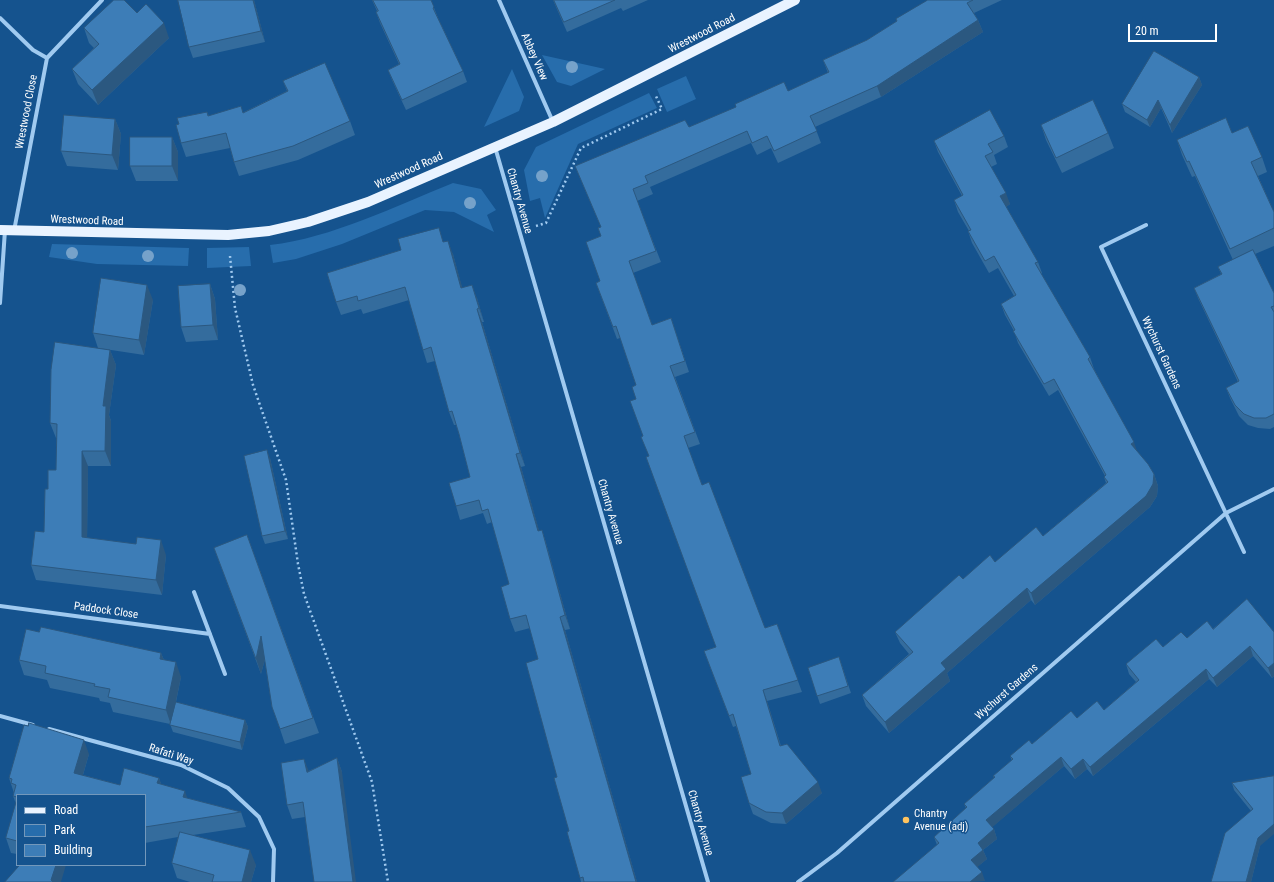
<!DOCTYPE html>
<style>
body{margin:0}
#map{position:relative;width:1274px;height:882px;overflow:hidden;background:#15538e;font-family:"Roboto Condensed",sans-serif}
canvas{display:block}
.legend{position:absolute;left:16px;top:794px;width:130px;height:72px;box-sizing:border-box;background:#15538e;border:1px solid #7398bb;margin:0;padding:5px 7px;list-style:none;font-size:12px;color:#fff}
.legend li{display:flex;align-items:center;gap:8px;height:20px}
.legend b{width:20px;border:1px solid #7398bb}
.scale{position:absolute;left:1128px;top:24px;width:89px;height:18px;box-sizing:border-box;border:2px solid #fff;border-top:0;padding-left:5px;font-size:12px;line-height:14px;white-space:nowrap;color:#fff;-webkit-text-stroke:3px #15538e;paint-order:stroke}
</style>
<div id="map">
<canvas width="1274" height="882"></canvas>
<ul class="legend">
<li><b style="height:5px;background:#e9f3ff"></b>Road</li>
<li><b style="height:11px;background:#276dac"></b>Park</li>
<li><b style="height:11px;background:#3d7db7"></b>Building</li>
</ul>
<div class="scale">20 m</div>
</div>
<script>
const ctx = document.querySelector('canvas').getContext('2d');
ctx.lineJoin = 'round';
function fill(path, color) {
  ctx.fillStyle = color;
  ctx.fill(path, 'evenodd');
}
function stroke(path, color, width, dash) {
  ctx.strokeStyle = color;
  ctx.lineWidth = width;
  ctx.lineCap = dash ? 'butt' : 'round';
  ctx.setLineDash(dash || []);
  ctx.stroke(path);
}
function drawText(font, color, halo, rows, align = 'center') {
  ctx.font = font + ' "Roboto Condensed",sans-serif';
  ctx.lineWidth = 3;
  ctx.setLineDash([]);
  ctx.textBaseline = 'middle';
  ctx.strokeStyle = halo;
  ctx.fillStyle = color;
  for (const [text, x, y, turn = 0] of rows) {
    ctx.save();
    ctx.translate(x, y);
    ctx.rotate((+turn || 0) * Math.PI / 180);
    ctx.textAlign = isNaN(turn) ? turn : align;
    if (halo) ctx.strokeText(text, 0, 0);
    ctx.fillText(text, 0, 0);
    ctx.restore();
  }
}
fill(new Path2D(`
 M542,55L605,69L571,86L557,82Z
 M512,69L524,97L519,111L484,127Z
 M686,76L696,99L667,112L657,89Z
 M649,93L657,108L578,144L545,218L540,198L530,201L524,170L536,147Z
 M453,183L481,189L496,210L487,215L494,232L454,212L425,210L342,244L296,259L273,263L270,245C332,238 395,206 453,183Z
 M52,244L189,248L188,266L97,264L49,257Z
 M249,247L251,266L207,268V248Z`), '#276dac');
stroke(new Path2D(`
 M536,226L546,223L581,148L662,109L655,94
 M230,256L235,308L253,385L286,480L298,564L304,594L372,782L388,882`), '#a0caf0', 2.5, [2, 3]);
stroke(new Path2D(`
 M499,0L553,122
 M0,18L33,50L47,58L14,231
 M47,58L102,0
 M495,147L708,882
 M1146,225L1101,247L1244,552
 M0,303L5,230
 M194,592L225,674
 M0,606L210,634
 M0,716L33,725
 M49,729L181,765L228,788L259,817L274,849L273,882
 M798,882L837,853L1226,513L1274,489`), '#a0caf0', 4);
stroke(new Path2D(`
 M0,230L228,235L269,231L308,222L368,202L553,122L795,0`), '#e9f3ff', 10);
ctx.fillStyle = '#76a2ca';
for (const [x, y] of [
 [572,67],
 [542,176],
 [470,203],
 [72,253],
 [148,256],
 [240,290]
]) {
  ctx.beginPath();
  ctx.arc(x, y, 6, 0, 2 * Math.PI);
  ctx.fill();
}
fill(new Path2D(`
 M254,0L265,42L193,58L189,47Z
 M372,0H431L438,18L463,71L467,82L406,110L392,80L388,70L399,64L380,23L376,12L377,11Z
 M553,0H648L623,11L621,8L567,32Z
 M928,0H1002L974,13L978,20L983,32L881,97L815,127L821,143L778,163L771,148L757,155L751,143L650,187L653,194L637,201L661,262L633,273L652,325L671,318L689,372L675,377L700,444L688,448L702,485L765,628L777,624L802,692L767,701L781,746L822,793L786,824L771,823L753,814L749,803L751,774L736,726L733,727L704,651L716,647L649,456L643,436L636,399V385L620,338L617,339L596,283L600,281L601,236L598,228L601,227L580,178L575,166L689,127L788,91L828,73L823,60L867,40L897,21L896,19Z
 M137,13L169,38L98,105L78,84L72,69L94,48L89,43L84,28Z
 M1199,77L1202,85L1172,133L1161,108L1150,127L1125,112L1122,104Z
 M283,81L350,121L355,135L298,160L239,176L234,162L230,148L186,157L181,143L207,112L209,116L244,112L287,91Z
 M115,119L121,134L118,170L67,166L61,151Z
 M1041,125L1108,133L1114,148L1062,173L1046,140Z
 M1232,133L1262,157L1267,172L1258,176L1274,212V246L1255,254L1274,293V427L1270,429L1258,428L1248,425L1239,416L1230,398L1226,388L1238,382L1198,298L1194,288L1221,274L1218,267L1233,260L1195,176L1192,177L1182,155L1177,140Z
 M1004,136L1008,147L994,155L997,164L991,167L1010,204L1006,207L1038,262L1042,273L1041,274L1090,357L1094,369L1137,451L1154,474L1158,486L1157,496L1150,507L1035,605L1031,600L947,673L950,681L889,733L866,706L862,695L909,654L900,643L895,632L963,579L1043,536L1106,483L1104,477L1105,476L1058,390L1049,396L1018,343L1014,331L1005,315L1001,304L1014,296L998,268L989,273L972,243L968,231H969L958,212L954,200L962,196L938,152L934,141Z
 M172,137L178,152V181H136L130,166Z
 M444,242L453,254L462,288L477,298L484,322H482L525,466L521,467L539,531L542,530L546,543L570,629L565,630L637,882H581L557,777L538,659L530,628L515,632L510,619L509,584L492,522L487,524L483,513L460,520L456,506L470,477L459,434L456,425H454L449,412L435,361L427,363L423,350L409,300L363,314L361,309L341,315L336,302Z
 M210,284L215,299L218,340L186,342L181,327Z
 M153,300L144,355L98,348L93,333Z
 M110,350L116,365L109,415L111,421V466H88L87,538L166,555L162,595L36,580L31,565L44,532L48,489L56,470L57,438H56L50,423Z
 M270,458L288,539L265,544L262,536Z
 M247,535L319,733L285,744L280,729L265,659L261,674L214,548Z
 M1213,629L1274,632V676L1272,678L1253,656L1217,687L1209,679L1093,776L1087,769L1075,779L1064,766L992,827L994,829L997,839L983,850L987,859L977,867L985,881L937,845L934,837L966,808L964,804L994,778L993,776L1012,761L1010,756L1077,718L1104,710L1136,682L1129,674L1126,664L1163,647Z
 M39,632L161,653L164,660L181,677L176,702L245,720L248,727L242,750L173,732L170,724L113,712L110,703L100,701L99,698L50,688L47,680L24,675L19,660Z
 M839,657L851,693L820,704L808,668Z
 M89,754L83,775L120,785L159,778L161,784L187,798L241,812L246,827L193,835L256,865L251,882H190L177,878L172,863L178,837L145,843V795H17V854L11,853L6,838L16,804L13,796L14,793L9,778Z
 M337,758L342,772L305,817L292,819L287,805L309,771Z
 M1274,776L1260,846L1251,882H1211L1251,811L1234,790L1232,783Z`), '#346c9d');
fill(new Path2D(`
 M253,0H254L265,42L261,31Z
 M978,20L983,32L881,97L877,86Z
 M164,23L169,38L98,105L92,90Z
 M1199,77L1202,85L1172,133L1170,125Z
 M1158,100L1161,108L1150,127L1147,120Z
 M115,119L121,134L118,170L112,155Z
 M172,137L178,152V181L172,166Z
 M1006,193L1010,204L1005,208L1000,196Z
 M448,241L453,254L466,301L461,288Z
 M210,284L215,299L218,340L213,325Z
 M147,285L153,300L144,355L139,340Z
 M472,285L477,298L484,322L479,308Z
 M477,309L482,322L525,466L520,453Z
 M110,350L116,365L109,415L111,421V466L105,451L103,406Z
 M1134,442L1138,454L1131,444Z
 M267,450L270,458L288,539L285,531Z
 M82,451L88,466L87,552L82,537Z
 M516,454L521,467L543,544L538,531Z
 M1154,474L1158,486L1157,496L1150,507L1035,605L1031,593Z
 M542,530L546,543L570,629L565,615Z
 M161,540L166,555L162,595L156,580Z
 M1027,588L1031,600L947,673L950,681L889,733L885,722L941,663Z
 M560,617L565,630L637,882H636Z
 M261,636L267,651L261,674L256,659Z
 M1250,646L1253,656L1217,687L1213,678Z
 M161,653L167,668L160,659Z
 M176,662L181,677L171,725L166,710Z
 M1274,663V676L1272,678L1268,668Z
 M1206,669L1209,679L1093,776L1090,767Z
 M763,690L767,701L784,758L780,746Z
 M245,720L248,727L242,750L240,742Z
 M84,740L89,754L79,788L74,773Z
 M1061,757L1064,766L989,830L986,820Z
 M337,758L342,772L356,882H353Z
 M304,759L310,774L307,772Z
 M1083,759L1087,769L1075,779L1071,769Z
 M159,778L164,793L157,783Z
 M818,782L822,793L786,824L782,813Z
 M185,791L190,806L183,797Z
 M1274,824V834L1260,846L1251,882H1246L1258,838Z
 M994,829L997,839L983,850L987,859L975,869L971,860L978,843Z
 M250,850L256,865L251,882H242Z
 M56,865H66L61,882H52L51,880Z
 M982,872L985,881L970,882Z`), '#2b5880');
const building = new Path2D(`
 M114,0H124L137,13L146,4L164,23L92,90L72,69L99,44L84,28Z
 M178,0H253L261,31L189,47Z
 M373,0H431L434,7L433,8L463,71L402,100L388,70L400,64L376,12L378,11Z
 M554,0H615L564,22Z
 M928,0H973L967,3L978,20L877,86L810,116L817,131L774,151L767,136L752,143L747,131L645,176L648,183L633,189L656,251L629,261L652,325L671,318L685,361L670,366L695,432L684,436L702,485L709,482L765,628L777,624L798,680L763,690L780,746L787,744L818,782L782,813L766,812L749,803L741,777L751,774L733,714L729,716L704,651L716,647L646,457L649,456L641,437L643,436L630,401L636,399L632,387L636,385L616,326L613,327L596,283L600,281L586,242L601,236L598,228L601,227L575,166L685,120L689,127L736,107L735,104L784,82L788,91L829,72L823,60L867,40L897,21L896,19Z
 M1154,51L1199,77L1170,125L1158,100L1147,120L1122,104Z
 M325,63L350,121L293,146L234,162L226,133L181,143L176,125L179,124L177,118L207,112L208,116L241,106L243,113L288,91L283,81Z
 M1093,100L1108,133L1056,158L1041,125Z
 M990,110L1004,136L988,144L993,152L985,156L1006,193L1000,196L1038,262L1035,263L1090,357L1088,359L1134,442L1131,444L1148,464L1154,474L1153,484L1146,496L1031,593L1027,588L941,663L946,669L885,722L862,695L913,652L895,632L959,575L963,579L990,555L995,562L1036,527L1043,536L1108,482L1104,477L1106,475L1054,379L1044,384L1013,331L1015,330L1001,304L1016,295L994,256L985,261L968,231L971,230L954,200L963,195L934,141Z
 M64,115L115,119L112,155L61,151Z
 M1226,118L1232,133L1248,126L1262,157L1251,162L1274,212V228L1230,249L1189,161L1187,162L1177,140Z
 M130,137H172V166H130Z
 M439,228L443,242L448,241L461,288L472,285L479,308L477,309L520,453L516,454L538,531L542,530L565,615L560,617L636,882H584L583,877L580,878L567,832L569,831L554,778L557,777L526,663L538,659L526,615L510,619L501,587L509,584L488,509L482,511L479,500L456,506L449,483L470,477L459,434L452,411L449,412L431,347L423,350L405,287L358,301L357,296L336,302L327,273L401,250L398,239Z
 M1253,250L1274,293V306L1271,307L1274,312V414L1266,418H1254L1244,414L1235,405L1226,388L1239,381L1194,288L1222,274L1218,267Z
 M101,278L147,285L139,340L93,333Z
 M210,284L213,325L181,327L178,286Z
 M55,342L110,350L103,406H106L105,451H82V537L136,544L137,537L161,540L156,580L31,565L35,531L44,532L45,489H48V470H56L57,424L50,423L51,370Z
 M267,450L285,531L262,536L244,456Z
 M247,535L313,718L280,729L272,707L261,636L256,659L214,548Z
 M1247,599L1274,632V663L1268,668L1250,646L1213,678L1206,669L1090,767L1083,759L1071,769L1061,757L986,820L994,829L978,843L983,850L971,860L982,872L970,882H893L939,843L934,837L967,807L964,804L995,777L993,776L1013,759L1010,756L1029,740L1032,744L1071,711L1077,718L1097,701L1104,710L1139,680L1126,664L1156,639L1163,647L1181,632L1187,638L1207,621L1213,629Z
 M41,627L161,653L160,659L176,662L166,710L108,697L110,689L94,686L95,684L45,673L46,666L19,660L26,629L39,632Z
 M839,657L848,686L817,696L808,668Z
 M176,702L245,720L240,742L170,725Z
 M29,723L84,740L74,773L120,785L124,768L159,778L157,783L185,791L183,797L241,812L145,827V795H17V797L13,796L16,785L11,783L12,779L9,778L24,725L28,726Z
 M337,758L353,882H314L303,802L287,805L281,763L304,759L307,772Z
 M1274,776V824L1258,838L1246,882H1211L1225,833L1253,809L1232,783Z
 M17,799V841L6,838Z
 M180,832L250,850L242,882H212L214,875L172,863Z
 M20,865H56L51,880L53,882H5Z`);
fill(building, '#3d7db7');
stroke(building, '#2b5880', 1);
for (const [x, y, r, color] of [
 [906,820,4,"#ffc45f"]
]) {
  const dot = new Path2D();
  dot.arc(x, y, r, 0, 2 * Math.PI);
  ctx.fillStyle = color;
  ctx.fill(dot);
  stroke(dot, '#15538e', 1.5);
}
drawText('11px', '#fff', '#15538e', [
 ["Wrestwood Road",702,34,-27],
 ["Abbey View",534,57,66],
 ["Wrestwood Close",27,112,-79],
 ["Wrestwood Road",409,171,-24],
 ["Chantry Avenue",519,201,74],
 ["Wrestwood Road",87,221,2],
 ["Wychurst Gardens",1161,353,65],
 ["Chantry Avenue",610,512,74],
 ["Paddock Close",106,611,8],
 ["Wychurst Gardens",1007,692,-41],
 ["Rafati Way",171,755,18],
 ["Chantry Avenue",700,823,74]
]);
drawText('11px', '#fff', '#15538e', [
 ["Chantry",914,814],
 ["Avenue (adj)",914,827]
], 'left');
</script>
